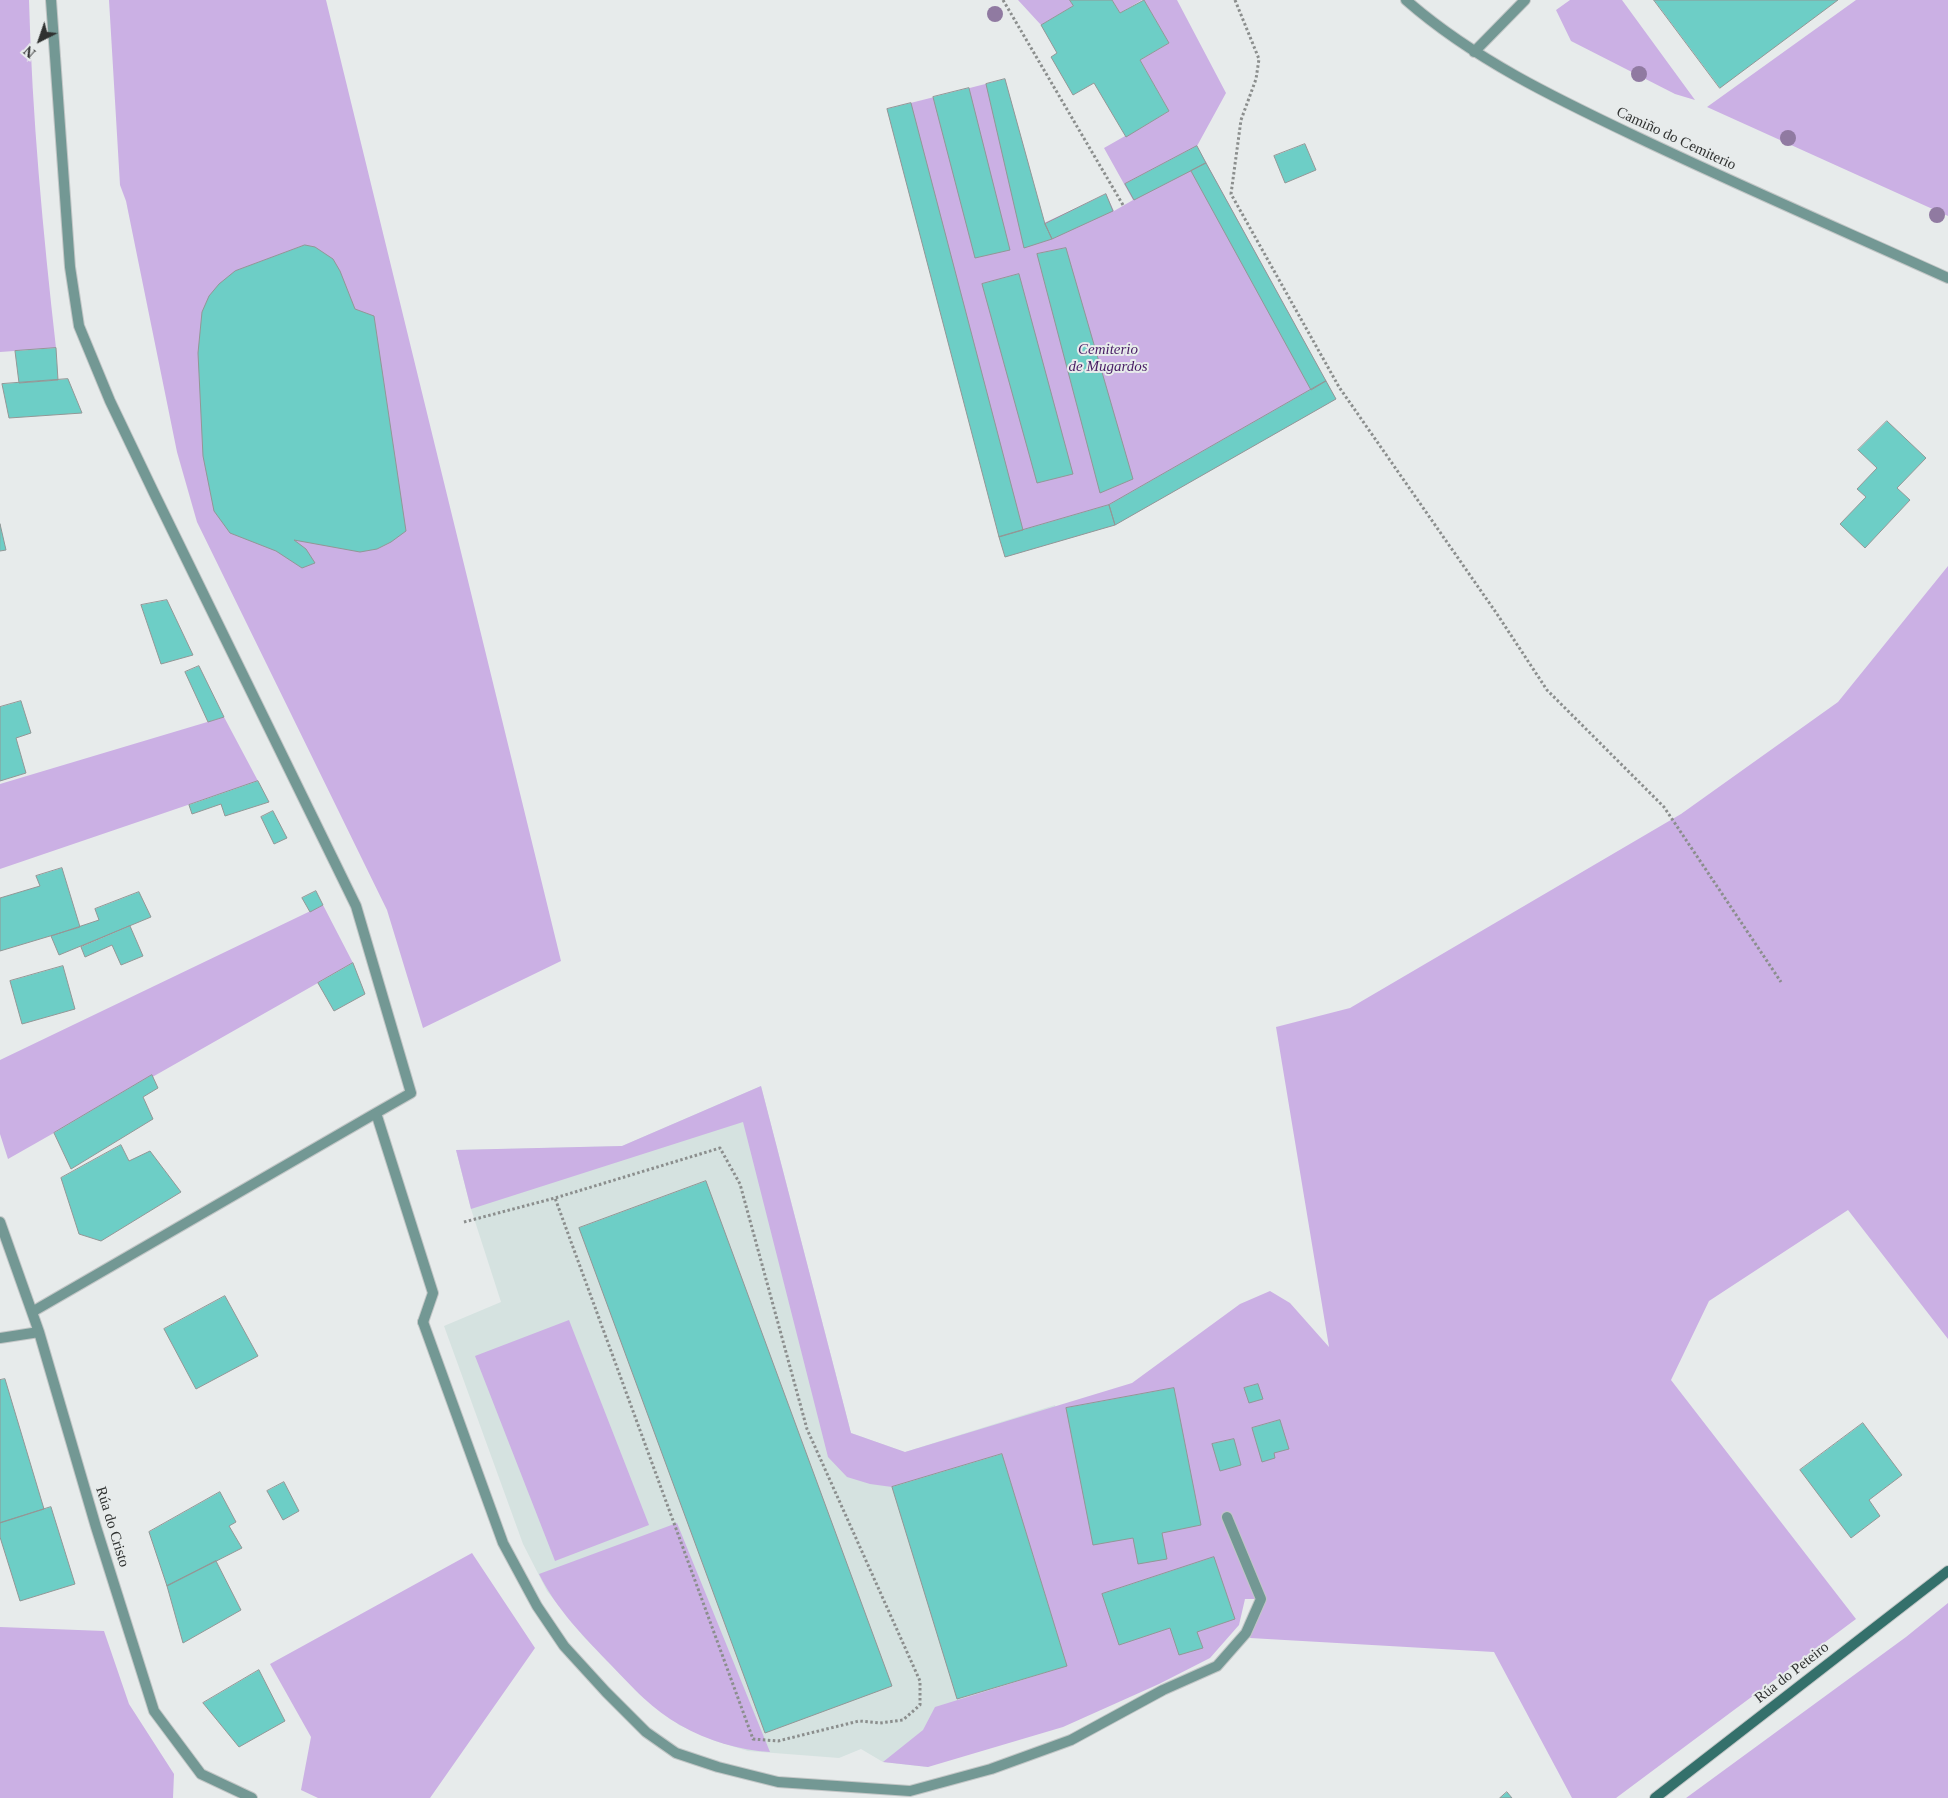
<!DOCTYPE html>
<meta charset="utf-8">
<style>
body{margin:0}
#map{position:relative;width:1948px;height:1798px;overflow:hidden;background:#e7ebeb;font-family:"Times New Roman",serif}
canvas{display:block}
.north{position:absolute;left:15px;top:15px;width:50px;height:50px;-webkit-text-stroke:4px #e7ebeb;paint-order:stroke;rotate:221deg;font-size:14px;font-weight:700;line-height:20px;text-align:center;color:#2f3130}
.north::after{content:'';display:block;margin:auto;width:18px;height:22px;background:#2f3130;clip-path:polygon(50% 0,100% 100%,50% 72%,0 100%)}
</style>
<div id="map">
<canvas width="1948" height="1798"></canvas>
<div class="north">N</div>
</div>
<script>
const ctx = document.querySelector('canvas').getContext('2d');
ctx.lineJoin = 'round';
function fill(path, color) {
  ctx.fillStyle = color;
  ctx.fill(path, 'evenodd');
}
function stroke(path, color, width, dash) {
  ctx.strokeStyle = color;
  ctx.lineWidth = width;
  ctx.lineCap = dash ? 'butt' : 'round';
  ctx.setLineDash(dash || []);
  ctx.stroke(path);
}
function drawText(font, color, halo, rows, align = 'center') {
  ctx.font = font + ' "Times New Roman",serif';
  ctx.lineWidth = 4;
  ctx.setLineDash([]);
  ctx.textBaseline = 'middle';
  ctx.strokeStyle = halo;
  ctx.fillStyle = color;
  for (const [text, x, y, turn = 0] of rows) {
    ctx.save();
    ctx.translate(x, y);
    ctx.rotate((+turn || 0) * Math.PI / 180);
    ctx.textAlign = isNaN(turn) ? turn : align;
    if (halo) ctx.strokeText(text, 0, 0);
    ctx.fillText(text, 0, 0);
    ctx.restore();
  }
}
fill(new Path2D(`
 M761,1086L851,1433L905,1452L1055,1405L1111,1664L928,1767L883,1762L861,1749L839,1758L748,1751L715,1741L679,1725L640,1695L583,1636L547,1591L523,1544L444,1326L501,1302L471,1209L456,1150L622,1146Z`), '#d5e2e0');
fill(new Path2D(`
 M0,0H29C32,116 43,232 56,348L0,352Z
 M109,0H326L561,961L423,1028L387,910L197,522L177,452L126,201L120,185Z
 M1018,0H1070L1073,6L1041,25Z
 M1112,0H1142L1120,13Z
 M1144,0H1177L1226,93L1197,146L1336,399L1115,525L1005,557L887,109L1005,79L1044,223L1106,194L1114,211L1133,200L1104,148L1169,111L1140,60L1169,43Z
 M1570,0H1622L1695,100L1675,94L1571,41L1556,10Z
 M1856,0H1948V216L1707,107Z
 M1948,566V1339L1848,1210L1709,1301L1671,1380L1856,1619L1616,1798H1572L1494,1652L1250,1638L1261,1599H1245L1239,1625L1210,1658L1159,1684L1063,1727L928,1767L883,1762L923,1730L935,1707L1067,1666L1002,1454L892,1487L870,1484L847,1477L828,1457L743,1122L471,1209L456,1150L622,1146L761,1086L851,1433L905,1452L1132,1383L1240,1304L1270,1291L1290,1303L1329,1347L1276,1027L1350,1008L1681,814L1838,702Z
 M224,717L258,781L0,869V784Z
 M323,905L353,963L8,1159L0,1134V1060Z
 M569,1320L649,1525L555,1561L475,1356Z
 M677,1523L770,1752C739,1750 708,1741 680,1725C654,1711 632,1687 612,1666C585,1638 556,1609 539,1574Z
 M472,1553L535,1648L430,1798H318L301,1790L311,1737L270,1664Z
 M1948,1603V1798H1686L1906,1637Z
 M0,1627L104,1631L129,1704L174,1774L173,1798H0Z`), '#cbb0e4');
const building = new Path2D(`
 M1070,0H1112L1120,13L1144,0L1169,43L1140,60L1169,111L1126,137L1094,83L1073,95L1051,57L1057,53L1041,25L1073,6Z
 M1654,0H1838L1720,88Z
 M1005,79L1045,224L1052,239L1024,248L986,84Z
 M969,88L1010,250L975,258L933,97Z
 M911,103L1023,530L999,537L887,109Z
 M1305,144L1316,170L1285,183L1274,156Z
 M1197,146L1206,163L1134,200L1125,184Z
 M1206,163L1326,381L1311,390L1191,171Z
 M1106,194L1113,211L1052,239L1045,224Z
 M305,245L315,247L333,259L340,271L355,309L374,316L406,531L391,542L377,549L360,552L294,540L306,549L315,563L302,568L276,551L230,533L214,511L203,456L198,353L202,312L209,296L219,284L235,271Z
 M1066,248L1133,479L1100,493L1037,254Z
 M1019,274L1073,474L1037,483L982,284Z
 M56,348L58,380L19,383L15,351Z
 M68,379L82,413L9,418L2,384Z
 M1326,381L1336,399L1115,525L1109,505Z
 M1887,421L1926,458L1897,488L1910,500L1865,548L1840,524L1866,497L1857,489L1877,468L1858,450Z
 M1109,505L1115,525L1005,557L999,537Z
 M0,524L6,550L0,551Z
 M167,600L193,655L161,664L141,605Z
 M199,666L224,717L208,722L185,672Z
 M21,701L31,733L16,738L26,773L0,781V707Z
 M258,781L269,802L225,816L221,804L192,814L189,805Z
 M273,811L287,838L274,844L261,817Z
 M62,868L80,927L0,951V898L40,886L36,876Z
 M316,891L323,905L310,912L302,898Z
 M139,892L151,917L59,955L51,936L99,920L95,909Z
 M130,926L143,956L121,965L112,945L85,957L81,947Z
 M353,963L365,994L334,1011L318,983Z
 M63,966L75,1009L22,1024L10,981Z
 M152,1075L158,1088L143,1097L153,1119L71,1169L54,1133Z
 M121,1145L129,1161L150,1151L181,1192L101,1241L79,1234L61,1178Z
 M706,1181L892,1686L765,1733L579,1228Z
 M225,1296L258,1356L196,1389L164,1329Z
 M5,1379L44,1509L0,1523V1380Z
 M1258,1384L1263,1399L1249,1403L1244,1388Z
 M1174,1388L1201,1525L1162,1533L1167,1559L1138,1564L1133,1538L1093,1545L1066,1408Z
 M1280,1420L1289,1449L1274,1453L1275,1458L1262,1462L1252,1428Z
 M1863,1423L1902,1475L1869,1500L1880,1516L1851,1538L1800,1470Z
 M1234,1439L1241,1465L1220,1471L1212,1444Z
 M1002,1454L1067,1666L957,1699L892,1487Z
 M284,1482L299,1511L283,1520L267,1491Z
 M220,1492L236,1522L229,1526L242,1548L167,1586L149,1532Z
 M51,1507L75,1584L20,1601L0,1537V1523Z
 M1214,1557L1235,1619L1197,1632L1203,1648L1179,1655L1170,1628L1119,1645L1102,1594Z
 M216,1561L241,1610L183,1643L167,1586Z
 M259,1670L285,1721L239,1747L203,1703Z
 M1507,1792L1512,1798H1500Z`);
fill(building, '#6dcec6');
stroke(building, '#929796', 1);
const lane = new Path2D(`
 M423,1322L503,1543L537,1606L564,1646L606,1692L646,1732L676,1753L718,1767L778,1782L910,1791L991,1769L1071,1740L1163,1690L1217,1666L1246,1633L1261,1599L1227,1517`);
const street = new Path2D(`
 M51,0L70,267L79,326L110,401L154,493L356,906L411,1093L376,1113
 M1406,0C1473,59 1557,99 1637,137C1740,186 1844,231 1948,278
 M1474,52L1525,0
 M0,1222L39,1332L96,1527L154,1711L201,1774L252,1798
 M32,1312L376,1113L433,1293L423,1322
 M0,1338L39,1332`);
const secondary = new Path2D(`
 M1655,1798L1948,1571`);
stroke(lane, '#c2c6c6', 12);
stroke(street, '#c2c6c6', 12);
stroke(secondary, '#c2c6c6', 12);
stroke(new Path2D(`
 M1003,0L1123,205
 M1235,0L1259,59L1256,79L1241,120L1231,194L1339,387L1497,614L1547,690L1664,807L1781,982
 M464,1222L555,1198L720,1148L740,1184L807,1429L920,1681V1705L903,1720L880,1723L859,1721L778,1741L753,1739L555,1198`), '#8b8e8d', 3, [2.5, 2.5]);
stroke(lane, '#739894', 10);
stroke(street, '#739894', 10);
stroke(secondary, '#34706b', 10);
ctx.fillStyle = '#907aa1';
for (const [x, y] of [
 [995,14],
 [1639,74],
 [1788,138],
 [1937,215]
]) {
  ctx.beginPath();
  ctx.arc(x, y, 8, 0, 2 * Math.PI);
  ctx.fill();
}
drawText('15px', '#2f3130', '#e7ebeb', [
 ["Camiño do Cemiterio",1676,139,25],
 ["Rúa do Cristo",112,1527,73],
 ["Rúa do Peteiro",1792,1673,-38]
]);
drawText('italic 15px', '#481d65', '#e7ebeb', [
 ["Cemiterio",1108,350],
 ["de Mugardos",1108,367]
]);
</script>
